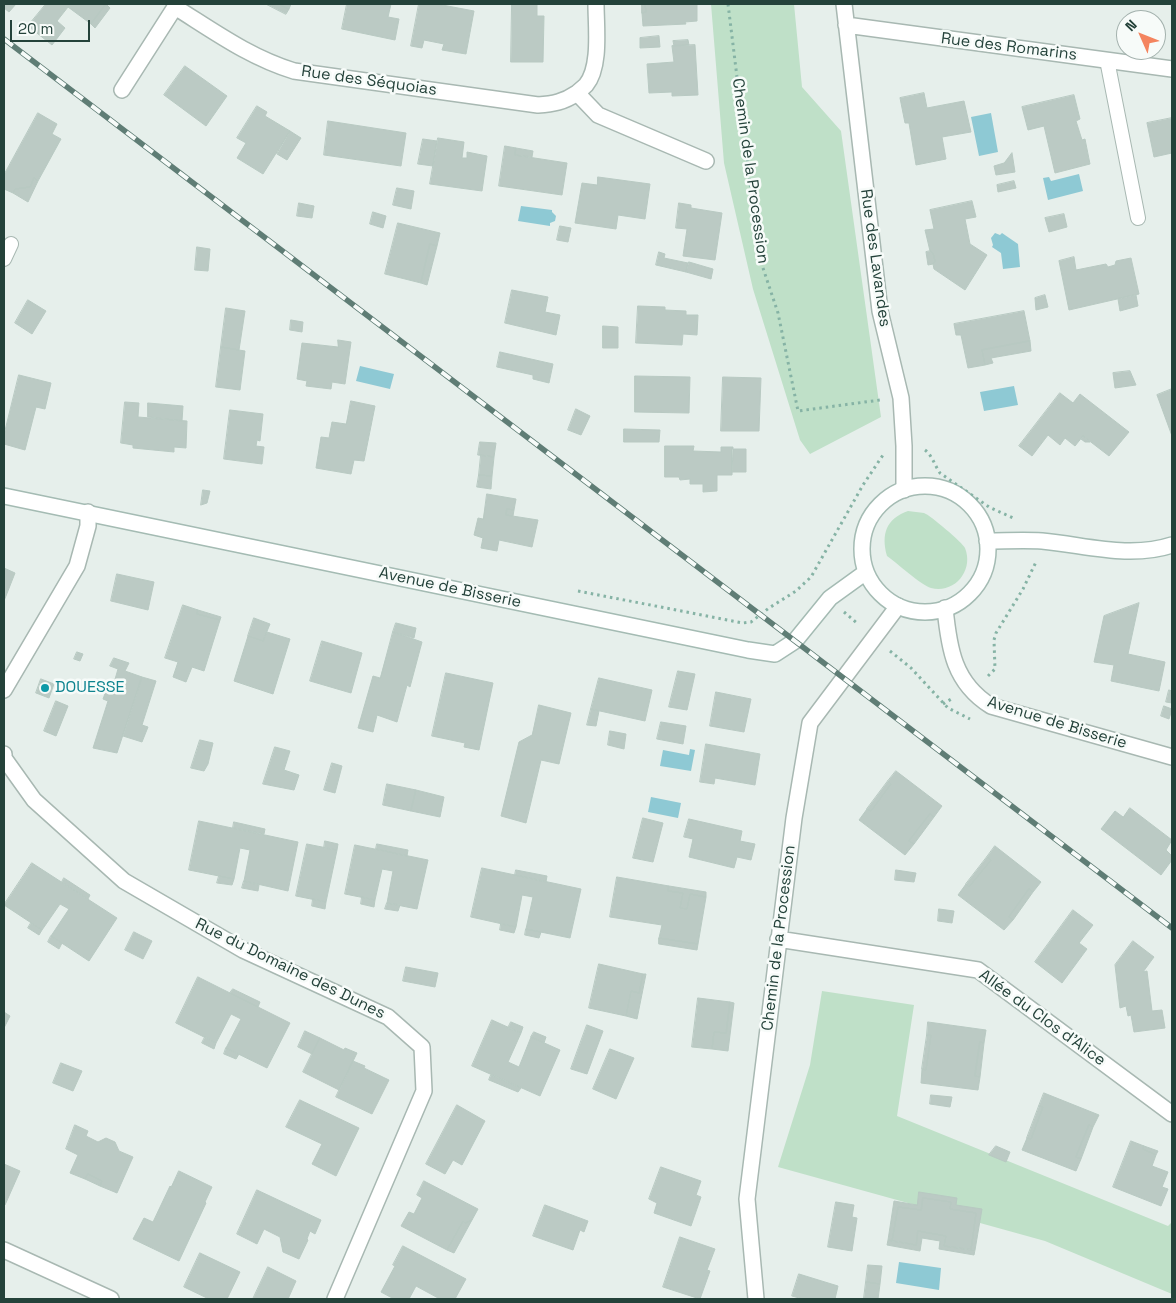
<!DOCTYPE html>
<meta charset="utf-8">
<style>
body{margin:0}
#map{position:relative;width:1176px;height:1303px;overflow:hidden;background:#e6efeb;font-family:"Space Grotesk",sans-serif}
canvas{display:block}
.frame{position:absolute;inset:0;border:5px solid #24423a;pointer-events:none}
.north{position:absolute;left:1116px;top:10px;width:50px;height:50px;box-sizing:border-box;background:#f7fbf9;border:1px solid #a3b1ad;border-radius:50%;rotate:314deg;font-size:14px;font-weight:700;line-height:20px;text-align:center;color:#24423a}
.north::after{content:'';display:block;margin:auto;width:18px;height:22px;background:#f4845f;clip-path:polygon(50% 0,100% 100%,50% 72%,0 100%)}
.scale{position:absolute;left:10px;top:20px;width:80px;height:22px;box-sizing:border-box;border:2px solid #24423a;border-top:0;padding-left:6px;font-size:15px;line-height:18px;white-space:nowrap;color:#24423a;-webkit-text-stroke:4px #f7fbf9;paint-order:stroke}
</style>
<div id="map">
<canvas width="1176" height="1303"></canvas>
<div class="frame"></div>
<div class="north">N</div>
<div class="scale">20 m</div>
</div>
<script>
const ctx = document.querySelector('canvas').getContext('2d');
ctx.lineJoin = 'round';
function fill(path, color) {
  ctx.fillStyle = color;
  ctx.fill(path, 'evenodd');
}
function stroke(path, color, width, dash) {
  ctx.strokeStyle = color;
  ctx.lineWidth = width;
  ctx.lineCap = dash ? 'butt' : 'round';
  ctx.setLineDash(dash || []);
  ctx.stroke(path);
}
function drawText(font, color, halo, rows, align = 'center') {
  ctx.font = font + ' "Space Grotesk",sans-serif';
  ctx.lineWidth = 5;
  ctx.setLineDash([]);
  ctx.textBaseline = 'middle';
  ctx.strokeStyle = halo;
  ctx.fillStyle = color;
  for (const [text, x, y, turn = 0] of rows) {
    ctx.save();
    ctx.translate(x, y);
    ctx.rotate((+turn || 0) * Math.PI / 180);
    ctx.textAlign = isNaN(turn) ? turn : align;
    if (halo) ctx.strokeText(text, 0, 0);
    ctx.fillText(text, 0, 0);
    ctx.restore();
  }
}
fill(new Path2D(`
 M711,4H794L802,87L841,131L881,417L810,454L800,440L753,289L724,163Z
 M908,511C913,512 919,512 924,513C930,515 963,543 965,548C974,570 955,594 931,588C921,585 897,563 887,556C881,534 886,519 908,511Z
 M822,991L914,1005L897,1116L1168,1226L1172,1222V1294L1045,1241L778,1167L810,1065Z`), '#bfe0c8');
fill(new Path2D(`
 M991,113L998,152L979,156L971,117Z
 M1079,174L1083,191L1048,200L1043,178L1049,177L1051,181Z
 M521,206L552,210V212L556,216L555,221L550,223V226L518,221Z
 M995,233L1000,235L1002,233L1018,244L1020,267L1003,269L1001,253L992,247L993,245L991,238Z
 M360,366L394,374L390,389L356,381Z
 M1014,386L1018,405L984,411L980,392Z
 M690,749L695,750L691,771L660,766L663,750L689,755Z
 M651,797L681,803L678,818L648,812Z
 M899,1262L941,1268L939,1290L896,1283Z`), '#8ec9d4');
const building = new Path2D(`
 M4,4H16L9,12L4,8Z
 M46,4H106L91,24L68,7L57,21L65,28L52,45L28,26Z
 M106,4L110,8L95,28L91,24Z
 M266,4H279L289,9L286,14Z
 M279,4H291L289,9Z
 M347,4H391L388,17L399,19L395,40L342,29Z
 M419,4H437L474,11L466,54L442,50L444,44L424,40L422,48L411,46Z
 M512,4H537V16H544L543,62H511Z
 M642,4H645L646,12L642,13Z
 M645,4H697V21L685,22L686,24L643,26L642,13L646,12Z
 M659,36L660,47L640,48V38Z
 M688,40L689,45L674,46L673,41Z
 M695,45L698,95L672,96V92L649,93L647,64L674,62L672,46Z
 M185,66L227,96L206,126L164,95Z
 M924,93L927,108L964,101L971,132L942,137L946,159L916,165L909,123H905L900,98Z
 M1074,95L1080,119L1076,121L1082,140L1085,139L1090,164L1055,173L1044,126L1028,130L1022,107Z
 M257,106L267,112L265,116L290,131L263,174L237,158L246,143L237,138Z
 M38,113L57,124L52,134L61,139L38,181L34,178L30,187L15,189L13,193L4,189V175Z
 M1172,118V153L1154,157L1147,123Z
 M328,121L406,133L401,166L324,155Z
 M290,131L301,138L287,160L277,154Z
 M438,138L464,142L462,158H467V152L487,156L482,191L430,184Z
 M423,139L437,141L433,166L418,164Z
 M505,146L516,148L515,155L567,163L562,195L499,186Z
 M516,148L533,151L532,157L515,155Z
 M1012,153L1015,172L996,175L994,166L1004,163Z
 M598,177L650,184L645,219L618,215L616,229L575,223L582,183L597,185Z
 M34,178L38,181L28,202L13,193L15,189L30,187Z
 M1014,181L1016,188L998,192L997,185Z
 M397,188L414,191L411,209L393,205Z
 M972,201L976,217L965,219L970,244L987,255L965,290L934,269L933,264L935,261L933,253L930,251L925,230L934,229L930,210Z
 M299,203L314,206L312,218L297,216Z
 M679,203L691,205V208L722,213L715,260L683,256L687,229L676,228Z
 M373,212L386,216L383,228L370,224Z
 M1064,214L1067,227L1049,232L1045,218Z
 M398,223L440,233L437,246L430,244L421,283L385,274Z
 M560,226L571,228L568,242L557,240Z
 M430,244L437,246L427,285L421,283Z
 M197,247L210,249L208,271L195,270Z
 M930,251L933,253L935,261L933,264L928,265L926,252Z
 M659,252L665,254L664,258L688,263L686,272L656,265Z
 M1074,257L1076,270L1106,264L1108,267L1115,265L1116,261L1131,258L1139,294L1069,310L1059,261Z
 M689,262L713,269L711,279L686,272Z
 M512,290L548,297L545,312L560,315L556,335L505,323Z
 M1045,295L1048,307L1036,310L1035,298Z
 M1136,295L1138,306L1120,311L1118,299Z
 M28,300L46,311L32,334L15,323Z
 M638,306L665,307V310L686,311V315H698L697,335L683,334L682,345L636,343Z
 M226,308L245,311L239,350L221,347Z
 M1024,311L1030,341L982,350L985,365L968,368L961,335H956L954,324Z
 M291,320L303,322L302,332L290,330Z
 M603,326L618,327V348H603Z
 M338,340L351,342L345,384L332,382L331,389L306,386L307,381L297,379L302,343L338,347Z
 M1030,341L1031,351L991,358L993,363L985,365L982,350Z
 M221,347L245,351L240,390L216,387Z
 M500,352L553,364L549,383L533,379V375L497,367Z
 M1130,371L1136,385L1115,388L1113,373Z
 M19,375L51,383L45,409L36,407L25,450L4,444V435Z
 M635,376L690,377L689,413L635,412Z
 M723,377L761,378L759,431H721Z
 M1172,389V436L1157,395Z
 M1060,393L1073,403L1080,394L1129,432L1109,456L1083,436L1075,446L1065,438L1060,445L1048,435L1032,456L1019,446Z
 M351,401L375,406L364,461L354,460L351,474L316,468L321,437L329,438L332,422L346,424Z
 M125,402L139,403L138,417L187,421L186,448L174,447V452L133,448V445L121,443Z
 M148,403L183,406L182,421L148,417Z
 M576,409L590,416L581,435L568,430Z
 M230,410L263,414L260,441L257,440L256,446L264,447L262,464L224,459Z
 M624,429L660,430L659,442H624Z
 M1083,436L1090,442H1085L1081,439Z
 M480,442L496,443L494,457L478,455Z
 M665,446H694L693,451L721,452V447H733L732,475H717V491L703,492V484H690V479L680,480L679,477H665Z
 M732,449H746V472H732Z
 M481,455L494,457L492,476L479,475Z
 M479,475L492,476L491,489L477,487Z
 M203,490L210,491L207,503L201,505Z
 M487,494L516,499L514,510L507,509L506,515L538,520L532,547L499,540L497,551L481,548L483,538L474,535L478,518L483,519Z
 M507,509L514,510L513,516L506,515Z
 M4,568L15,573L4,601Z
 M117,574L154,582L148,610L111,601Z
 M1139,603L1128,654L1165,662L1159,691L1111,681L1114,665L1094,662L1104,616Z
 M183,605L198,610L197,614L220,620L204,671L192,667L186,682L173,677L178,662L165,658Z
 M198,610L221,617L220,620L197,614Z
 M254,618L270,624L263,641L248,636Z
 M396,623L416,628L414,638L393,632Z
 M267,632L290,639L273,694L234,681L248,636L263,641Z
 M393,632L422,642L410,687L407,685L397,722L377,715L373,732L358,728L373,676L380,678Z
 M322,641L362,653L351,693L310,681Z
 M77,652L83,654L80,661L74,659Z
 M114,658L129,663L125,671L142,677L117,753L93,748L108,701L103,699L106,691L111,693L118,669L110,666Z
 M678,671L695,674L687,710L669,707Z
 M446,673L493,683L479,750L464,747L465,743L432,736Z
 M142,677L156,681L142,725L148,727L142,742L123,736Z
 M599,678L652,690L645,721L591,709Z
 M41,679L54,684L49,698L36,693Z
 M1169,690L1172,691V703L1166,702Z
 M716,692L751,699L744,732L710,726Z
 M56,701L68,706L56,736L44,731Z
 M539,705L571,713L559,764L541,760L526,823L501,816L519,742L532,735Z
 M1164,706L1172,709L1169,719L1161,716Z
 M591,709L599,711L596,726L587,725Z
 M661,722L686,726L683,744L657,739Z
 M610,731L626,734L624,749L608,745Z
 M200,740L213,743L208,764L204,771L191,768Z
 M706,744L760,754L755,785L715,778L714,784L700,782Z
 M275,747L290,751L284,770L299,775L294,790L263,784Z
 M332,763L342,766L335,793L324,790Z
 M896,771L942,806L934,817L930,814L909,841L914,844L905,855L859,820L867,809L871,811L891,784L888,781Z
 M888,781L891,784L871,811L867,809Z
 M387,784L416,790L411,811L383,805Z
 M416,790L444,797L440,817L411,811Z
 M1130,808L1172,840L1166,850L1172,856V860L1161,875L1101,829L1115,811L1123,817Z
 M930,814L934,817L914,844L909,841Z
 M643,818L663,823L653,862L633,858Z
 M689,819L742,831L740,841L755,844L751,860L737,857L734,868L689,857L693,839L684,837Z
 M199,821L298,842L288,891L244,881L250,850L240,848L234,879L189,870Z
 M234,822L265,829L264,834L233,828Z
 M325,841L338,844L337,850L324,848Z
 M307,844L337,850L326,902L296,896Z
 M377,844L408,850L407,856L376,849Z
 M355,845L428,860L417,909L387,903L393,871L382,869L375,900L345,894Z
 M995,846L1041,882L1033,892L1029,889L1009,917L1013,920L1004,930L958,895L966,884L969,887L991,860L987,857Z
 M987,857L991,860L969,887L966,884Z
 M32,863L117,918L89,961L51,936L69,909L60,904L42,930L4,905Z
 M482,868L581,889L570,938L526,929L533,897L522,895L516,927L471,917Z
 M516,870L547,876L546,882L515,875Z
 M896,870L916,873L914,882L895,880Z
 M219,876L234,879L232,885L217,883Z
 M617,877L669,886L668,891L683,893L680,908L687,909L690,894L706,897L698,944L659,938L662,925L610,917Z
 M64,878L90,895L88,899L62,882Z
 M244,881L259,885L258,891L242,888Z
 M669,886L706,892V897L690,894L687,909L680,908L683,893L668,891Z
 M1029,889L1033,892L1013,920L1009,917Z
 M362,897L375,900L374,907L361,904Z
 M313,899L326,902L325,909L312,906Z
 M387,903L400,905L398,911L385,909Z
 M939,909L954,911L952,923L938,921Z
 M1073,910L1093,925L1079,943L1087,949L1062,983L1035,962Z
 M31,923L42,930L39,935L28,928Z
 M501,924L516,927L514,933L500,930Z
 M526,929L541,932L539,938L525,935Z
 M134,932L152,941L143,959L125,950Z
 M51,936L62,943L59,949L48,942Z
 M659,938L698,944L697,950L659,944Z
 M1133,941L1154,957L1143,972L1147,971L1152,1011L1162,1010L1165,1028L1134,1032L1131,1015L1128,1016L1126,1006L1120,1008L1115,965Z
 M599,964L643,974L639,993L631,991L626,1016L589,1008Z
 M406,967L438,973L435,987L403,981Z
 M643,974H646L637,1019L626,1016L631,991L639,993Z
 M198,977L290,1023L267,1068L226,1048L241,1019L231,1014L216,1043L176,1023Z
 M233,989L260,1002L258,1007L230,993Z
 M698,998L730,1002L726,1033L714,1032L712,1049L692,1047Z
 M730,1002L734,1003L728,1051L712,1049L714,1032L726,1033Z
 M4,1012L10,1016L4,1028Z
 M492,1020L521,1033L508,1062L519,1067L531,1037L560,1050L540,1096L472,1066Z
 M511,1022L523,1027L521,1033L508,1028Z
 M928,1022L986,1030L984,1043L980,1042L975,1076L980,1077L978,1090L921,1083L922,1069L926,1070L931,1035H927Z
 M587,1025L603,1031L587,1074L571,1069Z
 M305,1031L320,1038L312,1054L298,1047Z
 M534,1032L546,1037L544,1043L531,1037Z
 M927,1035H931L926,1070L922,1069Z
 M205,1037L216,1043L214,1049L202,1043Z
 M320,1038L344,1050L345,1048L357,1053L339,1090L303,1072Z
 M980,1042L984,1043L980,1077L975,1076Z
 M226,1048L239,1054L236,1059L224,1054Z
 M610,1049L634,1058L616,1099L593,1089Z
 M353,1061L365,1066L364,1068L389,1080L372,1114L336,1097Z
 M61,1063L82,1071L73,1091L53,1083Z
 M491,1075L521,1088L518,1092L489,1080Z
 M1044,1093L1099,1115L1093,1127L1089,1125L1076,1157L1081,1159L1076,1171L1022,1150L1027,1138L1031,1139L1043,1107L1039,1106Z
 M931,1095L952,1097L950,1107L930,1104Z
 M300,1100L359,1128L336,1176L312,1164L322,1144L286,1127Z
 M457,1105L485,1121L462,1165L453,1160L445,1174L426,1164Z
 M1039,1106L1043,1107L1031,1139L1027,1138Z
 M75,1125L88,1131L86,1136L98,1142L106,1138L115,1142L119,1151L133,1157L117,1193L100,1186L102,1181L88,1174L85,1179L70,1173L78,1155L66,1149Z
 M1089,1125L1093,1127L1081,1159L1076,1157Z
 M1131,1141L1144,1146L1143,1149L1156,1155L1152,1166L1168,1172L1162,1187L1168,1189L1161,1206L1113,1187Z
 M996,1146L1010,1152L1006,1162L989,1155Z
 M1144,1146L1158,1151L1156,1155L1143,1149Z
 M4,1164L20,1171L5,1205L4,1204Z
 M661,1167L701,1181L696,1195L701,1197L691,1226L654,1213L657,1203L649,1199Z
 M179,1171L212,1187L205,1202L206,1203L179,1261L133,1239L144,1218L153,1222L170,1186L171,1187Z
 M88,1174L102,1181L100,1186L85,1179Z
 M424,1181L478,1209L472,1220L465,1223L463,1221L447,1250L401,1226L409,1212L414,1214L422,1198L417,1195Z
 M257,1190L321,1220L315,1234L310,1231L307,1239L308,1240L299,1259L283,1252L280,1237L264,1229L257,1244L237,1234Z
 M919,1192L957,1198L956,1205L982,1209L975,1250H971L976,1213L950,1209L951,1202L923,1198L921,1210L898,1207L892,1241L888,1240L894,1201L917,1205Z
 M923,1198L951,1202L950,1209L976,1213L971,1250L944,1246L946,1236L918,1231L916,1245L892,1241L898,1207L921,1210Z
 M836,1202L854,1205L852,1217L857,1218L852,1251L828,1247Z
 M545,1205L588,1221L584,1232L580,1230L573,1250L533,1236Z
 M472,1220L454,1253L447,1250L463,1221L465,1223Z
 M918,1231L946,1236L944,1246L975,1250L974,1255L939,1249L940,1241L922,1238L920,1251L887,1245L888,1240L916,1245Z
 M680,1237L715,1249L707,1270L710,1271L700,1299L663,1287Z
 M403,1246L466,1279L455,1299H440L416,1286L409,1299H394L381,1292L395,1266L393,1265Z
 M200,1253L240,1272L227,1299H209L184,1287Z
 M868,1265L882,1266L880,1284L866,1282Z
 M268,1267L296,1281L288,1299H253Z
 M799,1274L838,1286L835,1299H803L792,1296Z
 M866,1282L880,1284L878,1299L864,1298Z`);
fill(building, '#bbcac4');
stroke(building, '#b8c9c2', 1);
const lane = new Path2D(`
 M1107,60L1138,218
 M4,259L11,244`);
const street = new Path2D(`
 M844,4L880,311L901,398L904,446V490
 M175,7C215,32 249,57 294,71L538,105C553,104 564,102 577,93L598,115L706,161
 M846,25L1172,69
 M122,90L177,4
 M577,93C579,91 583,88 586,85C601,67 596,27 596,4
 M945,608C949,649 954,683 991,706L1172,757
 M4,690L77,566L88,526V512
 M4,754V758L34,800L124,881L243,950L388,1017L422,1047L424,1091L335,1299
 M778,939L978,970L1172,1114
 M4,1250L111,1299
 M756,1299L747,1199L794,818L810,723L898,606`);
const secondary = new Path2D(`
 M862 549a63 63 0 1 1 126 0a63 63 0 1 1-126 0Z
 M4,496L748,650L775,654L795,641L830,598L866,572
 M987,541C1005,541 1024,540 1042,541C1086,545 1129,559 1172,545`);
stroke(lane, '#a8b8b2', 16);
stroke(street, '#a8b8b2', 18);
stroke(secondary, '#a4bbb3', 18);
stroke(new Path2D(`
 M728,4L759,256L778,313L798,411L880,400
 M925,450C932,455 935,466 940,473L989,507L1013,518
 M578,591L743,623L751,622L769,608L796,591L811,577L863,485L883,455
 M844,612L858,624
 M890,651L911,668L948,708L970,719
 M988,676L995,669L994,640L996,633L1023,589L1036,562
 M943,704L953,698`), '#86b3a5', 3, [2.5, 4]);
stroke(lane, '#fff', 14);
stroke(street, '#fff', 15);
stroke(secondary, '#fff', 15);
const rail = new Path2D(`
 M4,39L1172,928`);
stroke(rail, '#5f7d75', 5.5);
stroke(rail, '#f7fbf9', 4, [11]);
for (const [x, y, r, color] of [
 [45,688,5,"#0f9aa8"]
]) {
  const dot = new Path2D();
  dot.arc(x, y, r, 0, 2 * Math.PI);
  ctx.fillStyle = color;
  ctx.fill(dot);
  stroke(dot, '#f7fbf9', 2);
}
drawText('16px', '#24423a', '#f7fbf9', [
 ["Rue des Romarins",1009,47,7],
 ["Rue des Séquoias",369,81,8],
 ["Chemin de la Procession",750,171,82],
 ["Rue des Lavandes",875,258,82],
 ["Avenue de Bisserie",450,588,12],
 ["Avenue de Bisserie",1057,723,17],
 ["Chemin de la Procession",779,938,-83],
 ["Rue du Domaine des Dunes",290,969,26],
 ["Allée du Clos d'Alice",1042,1018,36]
]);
drawText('16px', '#0d838f', '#f7fbf9', [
 ["DOUESSE",55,688]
], 'left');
</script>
